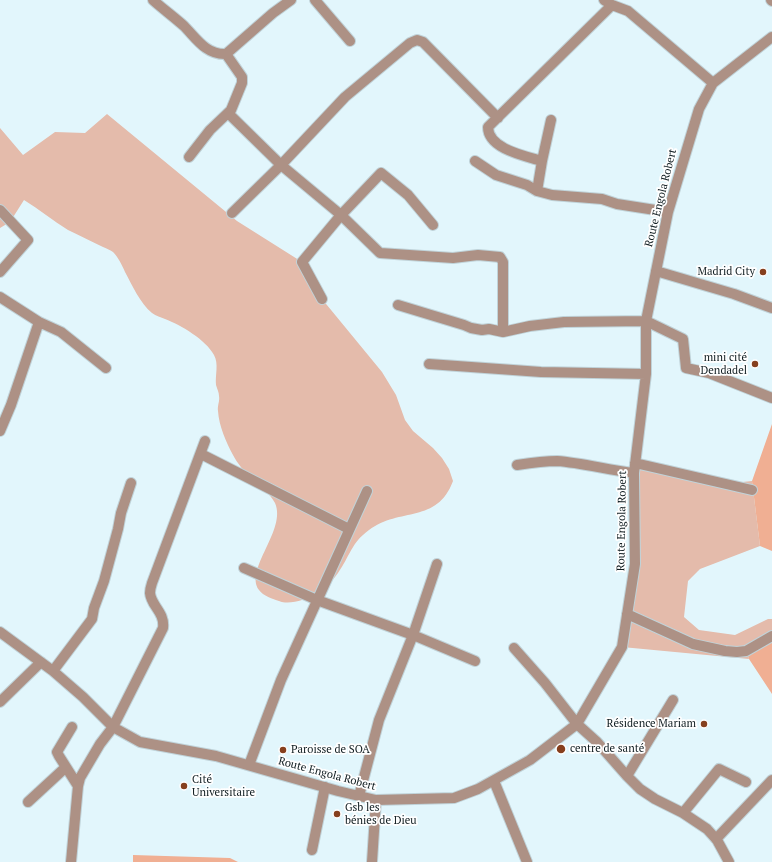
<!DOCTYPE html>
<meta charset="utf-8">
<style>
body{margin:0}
canvas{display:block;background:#e2f6fc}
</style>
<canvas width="772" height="862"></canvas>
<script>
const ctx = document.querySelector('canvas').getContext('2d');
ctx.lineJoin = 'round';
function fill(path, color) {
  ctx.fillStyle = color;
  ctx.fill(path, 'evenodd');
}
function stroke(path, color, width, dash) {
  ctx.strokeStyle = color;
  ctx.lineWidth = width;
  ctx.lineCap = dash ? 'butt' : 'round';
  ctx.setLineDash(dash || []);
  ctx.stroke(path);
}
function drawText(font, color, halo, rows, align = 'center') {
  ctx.font = font + ' "PT Serif",serif';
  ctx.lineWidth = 3.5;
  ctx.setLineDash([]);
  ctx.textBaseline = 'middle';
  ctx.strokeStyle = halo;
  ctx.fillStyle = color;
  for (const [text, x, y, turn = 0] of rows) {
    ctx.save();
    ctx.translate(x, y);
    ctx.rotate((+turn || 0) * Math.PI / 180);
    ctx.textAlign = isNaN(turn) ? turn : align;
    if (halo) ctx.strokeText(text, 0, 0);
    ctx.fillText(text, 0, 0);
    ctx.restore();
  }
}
fill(new Path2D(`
 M107,114L237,221L302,262L322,299L382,372L396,395L405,420L413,431L433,448L442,458L449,469L453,481C437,524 400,507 369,530C351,543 350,556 338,573C329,586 316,595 302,600C295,602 286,604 279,601C273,599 263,596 259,590C244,569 287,530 275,503C270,493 259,486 251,479C245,472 237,463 233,455C226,442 219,426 218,411C217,406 220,401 219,396C219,392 217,389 216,385C215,375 219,364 214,355C206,340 181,325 165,319C161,317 156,316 152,313C140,303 132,285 125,272C122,265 118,257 113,252C110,250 106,248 103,247C91,241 80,236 68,230C53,221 39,209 24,200L10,222L0,228V128L23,155L55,132L85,133Z
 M636,464L723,484L752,481L760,546L700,569L688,581L684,617L699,630L735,635L768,619H772V636L746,651L749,659L622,647L635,564Z`), '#e4bbab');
fill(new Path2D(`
 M772,424V551L760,546L752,481Z
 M772,636V694L749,659L746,651Z
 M133,855L230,858L238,862H133Z`), '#f0af93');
const minor = new Path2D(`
 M153,0C163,9 174,17 184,26C196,38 206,55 226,54L273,13L291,0
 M315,0L350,41
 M604,0L612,5L628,11L713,83
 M771,0L772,1
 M229,114L281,165L341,215L380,253L453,258L478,255L500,257L503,262V332
 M189,157L210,130L231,110L242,83V77L226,54
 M475,161L496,175L527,185L537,191L552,195L602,199L617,204L668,212
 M542,161C525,156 488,149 488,127L612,5
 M537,191L542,161L551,120
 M0,210L28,240L0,272
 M232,213L281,165L345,97L410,43L417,40L423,42L498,118
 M656,271L734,294L772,308
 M0,297L39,322L61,332L106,368
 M322,299L302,262L341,215L381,173L408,195L433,225
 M398,305L464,325L471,328L482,330L489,329L503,332L530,326L564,322L646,321L683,339L686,368L709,373L772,398
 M429,364L541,372L646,374
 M0,431L11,405L39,322
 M201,454L349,529
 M635,463L752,490
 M517,465C530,463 544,461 557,461C583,463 608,470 634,473
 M244,568L317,600L413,635L475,661
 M627,614L693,644L725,651L737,652L746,651L772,636
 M0,632L53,671L83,697L113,727L140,742L216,756L338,791L376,800L454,798L478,789L530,760L577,724L622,647L635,564L634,473L646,374V321L668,212L699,109L713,83L772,37
 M514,648L545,683L577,724L597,742L627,776L640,789L655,799L683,813L707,829L717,840L729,862
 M53,671L92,619L94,608L104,581L118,529L121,513L131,483
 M0,702L41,662
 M72,727L57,752L59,756L78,786
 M249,765L281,680L367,491
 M627,776L673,700
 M494,781L527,862
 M359,796L379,720L413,635L437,564
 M28,802L66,767
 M683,813L719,769L746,782
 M716,839L772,780
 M312,850L325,787
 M71,862L78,786L80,778L100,744L113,727L163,628C165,612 151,606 150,593C150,590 151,586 152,583L205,441
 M372,862L376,800`);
stroke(minor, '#c0d3d9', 12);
stroke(minor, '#ad9185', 10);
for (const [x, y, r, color] of [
 [763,272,4,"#863f1d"],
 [755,364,4,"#863f1d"],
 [704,724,4,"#863f1d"],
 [561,749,5,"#863f1d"],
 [283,750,4,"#863f1d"],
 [184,786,4,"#863f1d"],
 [337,814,4,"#863f1d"]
]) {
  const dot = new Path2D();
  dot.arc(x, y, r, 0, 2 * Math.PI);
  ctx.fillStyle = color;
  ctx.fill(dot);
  stroke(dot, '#fff', 1.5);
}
drawText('11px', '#101d21', '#fff', [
 ["Route Engola Robert",661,198,-76],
 ["Route Engola Robert",622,521,-89],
 ["Route Engola Robert",327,774,15]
]);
drawText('11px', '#101d21', '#fff', [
 ["Madrid City",755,272,"right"],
 ["mini cité",747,358,"right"],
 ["Dendadel",747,371,"right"],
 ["Résidence Mariam",696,724,"right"],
 ["centre de santé",570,749],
 ["Paroisse de SOA",291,750],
 ["Cité",192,780],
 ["Universitaire",192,793],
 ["Gsb les",345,808],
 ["bénies de Dieu",345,821]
], 'left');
</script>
